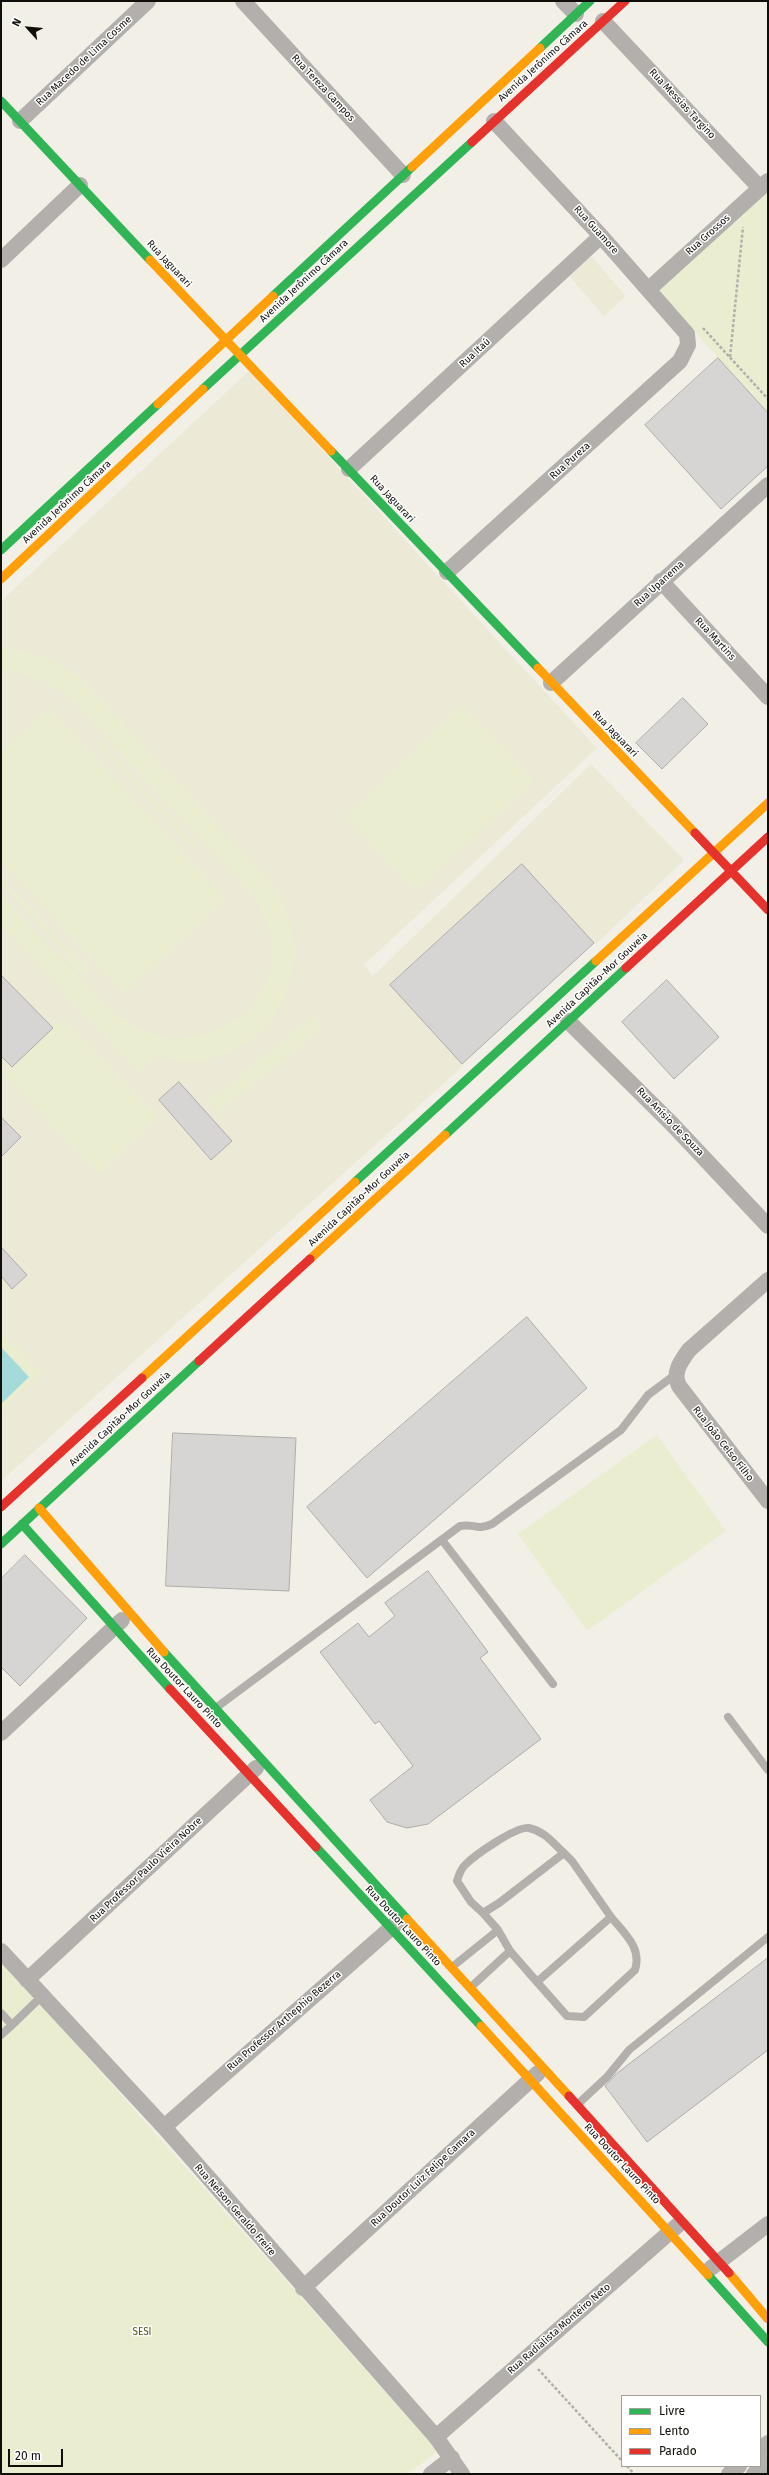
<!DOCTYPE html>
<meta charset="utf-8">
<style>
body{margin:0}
#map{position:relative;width:769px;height:2475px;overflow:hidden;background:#f2f0e6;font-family:"Fira Sans",sans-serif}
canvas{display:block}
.frame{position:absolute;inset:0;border:2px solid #100e08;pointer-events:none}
.legend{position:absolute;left:621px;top:2395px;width:140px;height:72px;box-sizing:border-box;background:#fff;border:1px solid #9f9f9c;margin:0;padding:5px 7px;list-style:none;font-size:12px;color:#100e08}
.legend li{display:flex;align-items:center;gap:8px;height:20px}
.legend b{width:20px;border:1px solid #9f9f9c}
.north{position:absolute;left:8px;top:8px;width:40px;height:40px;-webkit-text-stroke:3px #fff;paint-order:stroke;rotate:297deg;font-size:11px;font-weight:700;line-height:16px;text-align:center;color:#100e08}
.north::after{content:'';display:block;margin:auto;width:14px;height:18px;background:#100e08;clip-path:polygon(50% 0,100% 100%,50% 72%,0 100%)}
.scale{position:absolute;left:8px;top:2449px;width:55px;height:18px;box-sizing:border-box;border:2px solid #100e08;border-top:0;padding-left:5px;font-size:12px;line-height:14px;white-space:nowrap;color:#100e08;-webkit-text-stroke:3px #fff;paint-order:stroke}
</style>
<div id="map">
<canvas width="769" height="2475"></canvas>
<div class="frame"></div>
<ul class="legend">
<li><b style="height:5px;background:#30b455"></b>Livre</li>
<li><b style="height:5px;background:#ff9f0a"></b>Lento</li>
<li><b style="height:5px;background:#e5322d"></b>Parado</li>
</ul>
<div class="north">N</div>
<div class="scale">20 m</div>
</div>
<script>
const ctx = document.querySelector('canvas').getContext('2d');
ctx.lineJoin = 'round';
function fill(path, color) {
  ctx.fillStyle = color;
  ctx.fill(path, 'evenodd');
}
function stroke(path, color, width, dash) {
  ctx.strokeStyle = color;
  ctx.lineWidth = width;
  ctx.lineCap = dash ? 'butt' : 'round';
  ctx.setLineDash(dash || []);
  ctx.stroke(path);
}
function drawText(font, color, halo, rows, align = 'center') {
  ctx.font = font + ' "Fira Sans",sans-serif';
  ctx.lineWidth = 3;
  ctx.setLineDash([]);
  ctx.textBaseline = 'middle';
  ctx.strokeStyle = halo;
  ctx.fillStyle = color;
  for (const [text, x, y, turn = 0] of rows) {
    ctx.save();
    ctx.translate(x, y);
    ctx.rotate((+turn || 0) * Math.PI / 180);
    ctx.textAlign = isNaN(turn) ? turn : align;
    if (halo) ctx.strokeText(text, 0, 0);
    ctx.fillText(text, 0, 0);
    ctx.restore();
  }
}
fill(new Path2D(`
 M591,256L626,296L604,316L569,276Z
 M249,371L597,748L364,965L373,976L591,764L684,860L596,944H593L462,1064L463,1066L1,1481V601Z`), '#ece9d6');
fill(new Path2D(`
 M768,190V413L657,290Z
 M1,647C34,653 55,659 82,679L275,887C317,956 286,1041 206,1060C190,1064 173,1060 157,1057L139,1073L1,925V895L115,1014C128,1022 141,1031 155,1035C215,1051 283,1003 271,937C267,918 257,901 245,886L64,693C47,683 22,669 1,671Z
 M463,705L534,781L416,892L345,816Z
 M49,707L226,899L124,994L1,861V752Z
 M99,741L195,844L192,847L97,743Z
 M1,877L71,952L72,950L90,969L82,976L65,958L67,955L1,884Z
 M313,1016L323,1028L217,1114L208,1102Z
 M63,1018L158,1117L99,1174L4,1075Z
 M1,1331L41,1373L1,1411Z
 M657,1435L726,1531L587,1631L518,1534Z
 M1,1963L50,2015L438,2451L408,2474H1Z`), '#ebedd1');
fill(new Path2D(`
 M1,1347L29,1377L1,1404Z`), '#a5dada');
const building = new Path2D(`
 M718,358L768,413V466L721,509L645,425Z
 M683,698L708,724L662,769L636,743Z
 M522,864L594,943L462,1064L390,985Z
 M1,975L53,1028L12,1067L1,1056Z
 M667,980L719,1037L674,1079L622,1022Z
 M179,1082L232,1141L211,1160L159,1100Z
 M1,1117L21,1137L1,1157Z
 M1,1247L27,1275L12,1289L1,1276Z
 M527,1317L587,1388L367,1578L307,1507Z
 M173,1433L296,1438L289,1591L166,1586Z
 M25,1555L87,1618L20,1686L1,1667V1579Z
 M428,1571L488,1652L480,1658L541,1739L428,1824L407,1828L387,1822L370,1800L413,1766L379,1721L375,1724L320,1652L358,1623L369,1637L395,1616L385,1603Z
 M768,1958V2050L647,2142L605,2086L616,2074Z`);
fill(building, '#d6d5d3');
stroke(building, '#aeacab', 1);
stroke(new Path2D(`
 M703,328L768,399
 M730,357L743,227
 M538,2369L622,2461
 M627,2466L634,2474`), '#b1afaa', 2.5, [3, 2]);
stroke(new Path2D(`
 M442,1540L553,1684
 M217,1707L460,1526C474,1523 476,1531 492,1524L621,1430L648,1395L676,1374
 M728,1717L768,1770
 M564,1853L572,1861L611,1917L537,1982L510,1951L498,1930L483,1913L499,1903Z
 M483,1913L471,1902L457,1881C459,1875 460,1870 465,1865C475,1855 516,1826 529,1828C544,1831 553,1843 564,1853
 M452,1967L498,1930
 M537,1982L567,2016L584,2017L635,1970C642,1948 625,1934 611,1917
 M471,1987L510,1951
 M1,2013L12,2025L1,2035
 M12,2025L42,1996
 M578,2104L607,2077L629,2050L768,1937`), '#b2afad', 8);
stroke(new Path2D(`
 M243,1L403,175
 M563,1L576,14
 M603,21L760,188
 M20,121L148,1
 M1,260L80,185
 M649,289L768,181
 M349,469L601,236
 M447,572L680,361L688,345L687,334L601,236L494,121
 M661,581L768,697
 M551,683L768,485
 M568,1021L672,1124L768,1226
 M768,1280L689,1350C681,1361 672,1373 679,1386L768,1501
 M1,1733L122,1620
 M1,1951L164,2127L436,2437L462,2474
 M27,1980L256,1768
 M164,2127L399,1921
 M711,2268L768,2224
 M303,2288L538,2073
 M436,2437L678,2225
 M760,2450L768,2443
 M431,2474L452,2458
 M729,2474L739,2466
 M754,2474L768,2463`), '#b2afad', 16);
stroke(new Path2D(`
 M540,48L590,1
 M1,101L150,260
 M273,296L412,167
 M203,389L472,142
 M331,451L538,668
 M1,550L158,404
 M445,1135L626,968
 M355,1182L596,961
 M22,1524L170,1689
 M1,1544L199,1361
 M164,1652L407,1919
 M316,1847L481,2026
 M708,2275L768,2342`), '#30b455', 9);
stroke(new Path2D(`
 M412,167L540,48
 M150,260L331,451
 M158,404L273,296
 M1,579L203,389
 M538,668L695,833
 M596,961L768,803
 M310,1259L445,1135
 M142,1378L355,1182
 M39,1508L164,1652
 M407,1919L569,2096
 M481,2026L708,2275
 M729,2273L768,2319`), '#ff9f0a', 9);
stroke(new Path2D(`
 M472,142L625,1
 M695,833L768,910
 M626,968L768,837
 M199,1361L310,1259
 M1,1507L142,1378
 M170,1689L316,1847
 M569,2096L729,2273`), '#e5322d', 9);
drawText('10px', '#100e08', '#fff', [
 ["Rua Macedo de Lima Cosme",84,61,-43],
 ["Avenida Jerônimo Câmara",543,61,-42],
 ["Rua Tereza Campos",323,88,47],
 ["Rua Messias Targino",682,104,47],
 ["Rua Guamore",596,230,48],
 ["Rua Grossos",708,235,-42],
 ["Rua Jaguarari",169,264,47],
 ["Avenida Jerônimo Câmara",304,281,-43],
 ["Rua Itaú",475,353,-43],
 ["Rua Pureza",570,461,-42],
 ["Rua Jaguarari",392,499,47],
 ["Avenida Jerônimo Câmara",67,502,-43],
 ["Rua Upanema",659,584,-42],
 ["Rua Martins",715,639,47],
 ["Rua Jaguarari",615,734,46],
 ["Avenida Capitão-Mor Gouveia",597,980,-43],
 ["Rua Anísio de Souza",670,1122,46],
 ["Avenida Capitão-Mor Gouveia",359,1199,-43],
 ["Avenida Capitão-Mor Gouveia",120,1419,-43],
 ["Rua João Celso Filho",723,1444,52],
 ["Rua Doutor Lauro Pinto",184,1688,47],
 ["Rua Professor Paulo Vieira Nobre",146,1870,-43],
 ["Rua Doutor Lauro Pinto",403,1926,47],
 ["Rua Professor Arthephio Bezerra",284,2021,-41],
 ["Rua Doutor Lauro Pinto",622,2164,47],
 ["Rua Doutor Luiz Felipe Camara",423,2178,-43],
 ["Rua Nelson Geraldo Freire",235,2210,49],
 ["Rua Radialista Monteiro Neto",559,2329,-41]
]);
drawText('10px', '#535716', '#fff', [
 ["SESI",142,2332]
]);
</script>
